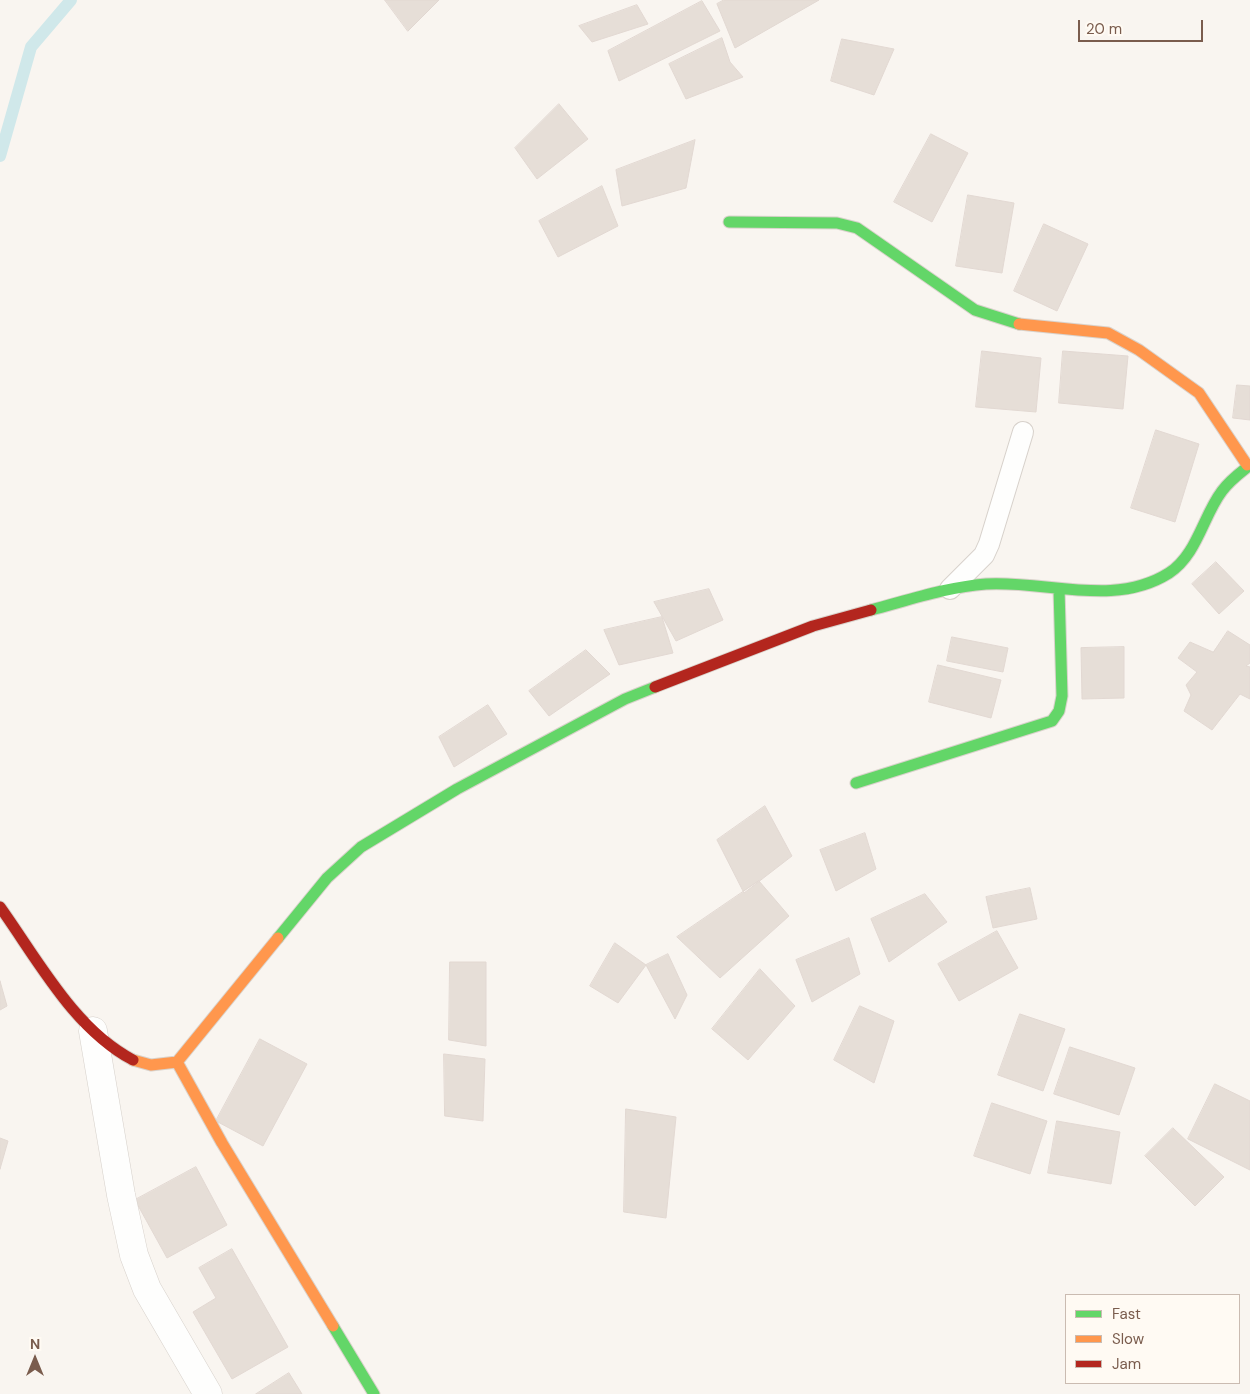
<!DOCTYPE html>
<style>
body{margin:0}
#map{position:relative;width:1250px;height:1394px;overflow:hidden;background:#f9f5f0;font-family:"DM Sans",sans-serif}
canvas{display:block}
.legend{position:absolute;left:1065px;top:1294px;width:175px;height:90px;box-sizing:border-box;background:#fffaf3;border:1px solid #cabbb1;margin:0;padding:6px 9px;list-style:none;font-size:15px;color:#7a5c4d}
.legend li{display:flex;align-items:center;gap:10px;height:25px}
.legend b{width:25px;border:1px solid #cabbb1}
.north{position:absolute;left:10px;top:1334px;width:50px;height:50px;-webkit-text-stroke:4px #fffaf3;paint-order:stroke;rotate:0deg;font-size:14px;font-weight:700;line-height:20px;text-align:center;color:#7a5c4d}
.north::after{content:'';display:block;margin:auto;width:18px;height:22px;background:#7a5c4d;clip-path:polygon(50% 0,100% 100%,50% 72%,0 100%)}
.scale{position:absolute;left:1078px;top:20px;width:125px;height:22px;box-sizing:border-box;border:2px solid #7a5c4d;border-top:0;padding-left:6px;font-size:15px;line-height:18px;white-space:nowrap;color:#7a5c4d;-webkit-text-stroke:4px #fffaf3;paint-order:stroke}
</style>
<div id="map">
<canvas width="1250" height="1394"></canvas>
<ul class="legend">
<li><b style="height:6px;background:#63d668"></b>Fast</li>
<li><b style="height:6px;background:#ff974d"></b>Slow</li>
<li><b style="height:6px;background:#b3261e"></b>Jam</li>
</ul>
<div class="north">N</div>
<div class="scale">20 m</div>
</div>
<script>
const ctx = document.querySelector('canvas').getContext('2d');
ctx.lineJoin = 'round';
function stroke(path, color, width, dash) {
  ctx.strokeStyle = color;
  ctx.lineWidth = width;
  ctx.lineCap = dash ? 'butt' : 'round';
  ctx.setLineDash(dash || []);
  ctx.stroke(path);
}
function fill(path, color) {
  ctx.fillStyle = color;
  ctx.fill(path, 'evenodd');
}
stroke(new Path2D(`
 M0,156L31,47L71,0`), '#d0e8ea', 12);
const building = new Path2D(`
 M385,0H439L408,31Z
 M724,0H819L735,48L717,4Z
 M702,1L720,31L619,81L608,51Z
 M637,5L648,24L592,42L579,26Z
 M722,38L730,62L743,77L686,99L669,64Z
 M842,39L894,49L874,95L831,81Z
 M559,104L588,139L537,179L515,148Z
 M931,134L968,153L932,222L894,202Z
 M695,140L686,188L622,206L616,170Z
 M602,186L618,226L558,257L539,221Z
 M968,195L1014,203L1002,273L956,266Z
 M1044,224L1088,244L1057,311L1014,291Z
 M982,351L1041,358L1036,412L976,407Z
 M1063,351L1128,356L1123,409L1059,403Z
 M1237,385L1250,386V420L1233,418Z
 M1156,430L1199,444L1175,522L1131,508Z
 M1216,562L1244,591L1219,614L1192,584Z
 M709,589L723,620L676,641L654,602Z
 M662,617L673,653L619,665L604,630Z
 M1228,631L1250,645V663L1246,666L1250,667V699L1240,694L1212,730L1184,711L1191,695L1186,685L1197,672L1178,658L1190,642L1213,652Z
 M952,637L1008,648L1003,672L947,661Z
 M1124,647V698L1082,699L1081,648Z
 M586,650L610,674L549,716L529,691Z
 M938,665L1001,680L991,718L929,702Z
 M488,705L507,734L454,767L439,737Z
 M765,806L792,856L744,893L717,840Z
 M865,833L876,869L836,891L820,850Z
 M759,881L789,916L720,978L677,937Z
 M1030,888L1037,919L993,928L986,897Z
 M925,894L947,922L889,962L871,919Z
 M997,931L1018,968L959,1001L938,964Z
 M849,938L860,974L812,1002L796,960Z
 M615,943L646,965L618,1003L590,986Z
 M668,954L687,995L675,1019L646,965Z
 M450,962H486V1046L449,1040Z
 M760,969L795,1006L748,1060L712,1029Z
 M0,981L7,1006L0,1010Z
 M860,1006L894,1021L874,1083L834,1060Z
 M1020,1014L1065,1029L1043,1091L998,1075Z
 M260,1039L307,1064L263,1146L216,1121Z
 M1070,1047L1135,1068L1119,1115L1054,1094Z
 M444,1054L485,1059L483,1121L445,1116Z
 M1215,1084L1250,1101V1170L1188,1139Z
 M992,1103L1047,1121L1030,1174L974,1156Z
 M626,1109L676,1117L666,1218L624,1212Z
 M1057,1121L1120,1132L1111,1184L1048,1173Z
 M1173,1128L1224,1177L1195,1206L1145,1156Z
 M0,1138L8,1141L0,1169Z
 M196,1167L227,1225L167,1258L135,1200Z
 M232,1249L288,1347L232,1379L193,1312L216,1298L199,1268Z
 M289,1373L302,1394H256Z`);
fill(building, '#e6ded7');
stroke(building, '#e2d8d2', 1);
const lane = new Path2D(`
 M950,589L984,555L989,544L1023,432`);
const street = new Path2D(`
 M93,1031L121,1195L134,1255L147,1289L208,1394`);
const fast = new Path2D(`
 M729,222L837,223L857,228L975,310L1019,324
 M871,610C909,600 947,587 986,584C1046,580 1114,608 1169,573C1197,555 1203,516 1222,491C1230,480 1240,473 1250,465
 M856,783L1052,721L1059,711L1062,696L1059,589
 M278,938L327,878L361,847L457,789L625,699L655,687
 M333,1326L374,1394`);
const slow = new Path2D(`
 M1019,324L1108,333L1139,350L1199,393L1247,465
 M133,1060L151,1065L177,1062L278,938
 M177,1062L222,1143L333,1326`);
const jam = new Path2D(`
 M655,687L813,626L871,610
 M0,907C38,960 74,1029 133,1060`);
stroke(lane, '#d7d1cb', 22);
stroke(street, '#d7d1cb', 29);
stroke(fast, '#d9d2cb', 13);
stroke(slow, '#d9d2cb', 13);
stroke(jam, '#d9d2cb', 13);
stroke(lane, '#fefefd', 20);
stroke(street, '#fefefd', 28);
stroke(fast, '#63d668', 11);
stroke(slow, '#ff974d', 11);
stroke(jam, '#b3261e', 11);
</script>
